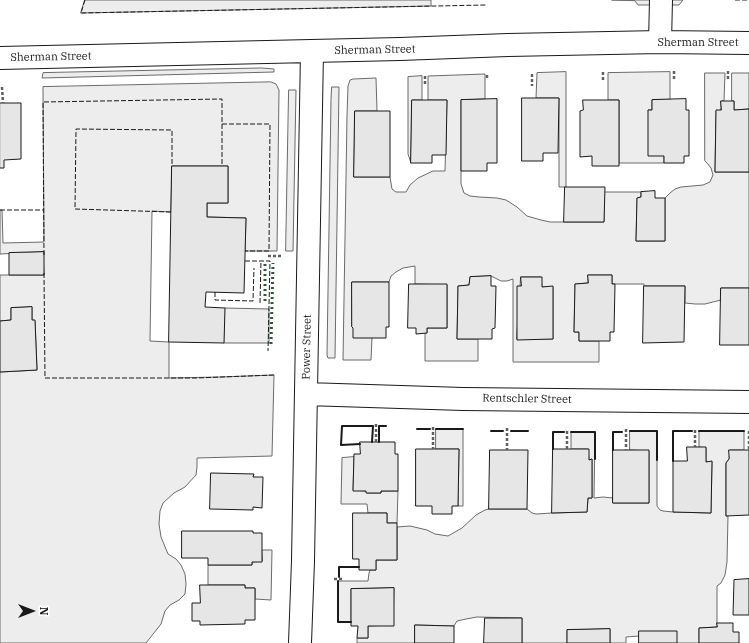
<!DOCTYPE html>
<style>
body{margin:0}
#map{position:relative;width:749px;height:643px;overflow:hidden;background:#fff;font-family:"IBM Plex Serif",serif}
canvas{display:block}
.north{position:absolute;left:12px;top:591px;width:40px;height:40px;-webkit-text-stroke:3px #fff;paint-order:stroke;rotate:90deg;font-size:11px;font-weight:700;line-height:16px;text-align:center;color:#1a1a1a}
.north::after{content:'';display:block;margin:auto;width:14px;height:18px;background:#1a1a1a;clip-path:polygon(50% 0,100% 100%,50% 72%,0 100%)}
</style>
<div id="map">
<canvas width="749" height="643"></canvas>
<div class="north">N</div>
</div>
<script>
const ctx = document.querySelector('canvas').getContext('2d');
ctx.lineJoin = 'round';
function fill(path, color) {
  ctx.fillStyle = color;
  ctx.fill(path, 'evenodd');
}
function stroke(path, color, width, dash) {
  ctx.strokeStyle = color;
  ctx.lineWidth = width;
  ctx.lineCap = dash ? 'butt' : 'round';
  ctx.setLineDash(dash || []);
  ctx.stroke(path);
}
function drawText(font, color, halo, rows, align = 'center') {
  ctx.font = font + ' "IBM Plex Serif",serif';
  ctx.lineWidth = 3;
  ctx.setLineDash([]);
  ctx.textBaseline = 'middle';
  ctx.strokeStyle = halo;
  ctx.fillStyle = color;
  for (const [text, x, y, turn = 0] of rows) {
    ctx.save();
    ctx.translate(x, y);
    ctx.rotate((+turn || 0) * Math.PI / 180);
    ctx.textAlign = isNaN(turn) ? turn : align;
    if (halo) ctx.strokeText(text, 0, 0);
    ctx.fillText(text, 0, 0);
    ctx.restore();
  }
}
const built = new Path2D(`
 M85,0H431V6L81,13Z
 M612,0H683L679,5H638L635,1Z
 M262,68L274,69V72L42,78L43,73Z
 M566,72V187H559V98H536L537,73Z
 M670,72V100H652V110H648L664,156V163H619V100H608V73Z
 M705,73H725L724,101H721V110L716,111L715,172H749V288H721V300L705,304H695L685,303V286H644V284H612V275H588V283L575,284L574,332H579V341H599V362H513V279L507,281H501L491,276L470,277L469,285L458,286L457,339H478V361H425V333H427V328H447V285L415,284V266L403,268L396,272L391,276L389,282H352V326L353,328L372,338L371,360H343L347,116L348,86L350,80L353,79L376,78L377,111H355L354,177H390L392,189L396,192H406L410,185L418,178L433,171H445L447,100H428V76L485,74V99L461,100V184L464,193L470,196L479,197L497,198L506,200L517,207L527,216L541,220L550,222H604V192H641V197L637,198L636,241H665V198L670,193L675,189L681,187L703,185L710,182L713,175L711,168L707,163L705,161ZM521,277H541L542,287H553V339H517Z
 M732,73H749V109L734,110V101H732Z
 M422,76V100H412L411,163L408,154V77Z
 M271,82L276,84L279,90L277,251H245L246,218L207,217V203H228V166H172L171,212L152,211L150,341L169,342V378L219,377L274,375L272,456L197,458V467L196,475L185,487L174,493L163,503L160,511L159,524L161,537L168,554L176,559L181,565L185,574L186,584L185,594L179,600L170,605L165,611L161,624L146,643H0V372L37,370L35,321L32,320V307L11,308V320L0,321V275H44L43,252L0,254V210H2L3,243L44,242L43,87Z
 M332,87H339L335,358H328L327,355L331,100Z
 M289,90H296L293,251H286Z
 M225,308L269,309V343H224Z
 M436,429H463V506H458L459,449H436Z
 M630,431H657V506L660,510L663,511L673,512L711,513L712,462H706V448L699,447V431H744V450H730L729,459L726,463V516H728L727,562L725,575L721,583L717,586V627L699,628V643H677L639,636L626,637V643H610V629L567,630V643H522V618L477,617L466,619L457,621L454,626L415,625V643H357V638H368V626L393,625L394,588L351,589V622H338V581H368L369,573L370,570H376V560H397V527L410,526L427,530L435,534L448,536L462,528L476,515L485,510L489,509H527L532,513L536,514L552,513L587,512L588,498H592V459L589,460L588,449H571V432H595L594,498L603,497L613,498V503H649V451L630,450Z
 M354,457L353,490L366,491L367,493H381V491H398L397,523H387V513H368L367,504H341L342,458Z
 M262,550H272L271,600L255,599V588H245V585H208V565H252V562L262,561Z`);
fill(built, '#ededed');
stroke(built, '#6a6a6a', 1);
const building = new Path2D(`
 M522,98H559L558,153H543V161H522Z
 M497,99V163H487V171H461V100Z
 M686,99V110H689V156H684V163H664V156H648V110H652V100Z
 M412,100H447L446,155H432V163H411Z
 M583,100H619V166H592V156L580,157V111L583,110Z
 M721,101H734V110L749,109V172H715L716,110H721Z
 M0,103H21V159L4,160V168H0Z
 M355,111H390V177H354Z
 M172,166H228V203H207V217L246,218L244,293L206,292L205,307L225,308L224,343L169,342Z
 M565,187H605L604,222H564Z
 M655,191V198H665V241H636L637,198L641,197V192Z
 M44,252V275H9V253Z
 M588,275H612V284H615L614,332H610V341H579V332H574L575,284L588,283Z
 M491,276V286H496L495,328L492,329V339H457L458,286L469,285L470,277Z
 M521,277H542V287L553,286V339L517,340V286H521Z
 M352,282H389V327H386V338H353V328L352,327Z
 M409,284H447V328H427V333L416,334V328H408Z
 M644,286H685L684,342L643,343Z
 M721,288H749V345H720Z
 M32,307V320H35L37,370L0,372V321L11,320V308Z
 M360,442H395V454H398V491H381V493H366V491H353L354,454H360Z
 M687,447H706V462L712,461L711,513L673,512V461H687Z
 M416,449H459L458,506H452V514H432V506H416Z
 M553,449H589V460L592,459V498H588L587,512L552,513Z
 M490,450H528L527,509H489Z
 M613,450H649V503H613Z
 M729,450H749V515L726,516V463L729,459Z
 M211,473L254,474L253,477H263L262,508L253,507V510L210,509Z
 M353,513H387V523H397V560H376V570H359V559H353Z
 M182,531H253V533H262V562H252V565H208V558H182Z
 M749,579V615H733L734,580Z
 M200,585H245V588H255V620H245V624L200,625V621H192V603H200Z
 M394,588V626H368V638H357L358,626H351V589Z
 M485,618H522V643H484Z
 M717,623H733V632H739V643H699V628L717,627Z
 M415,625L454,626V643H415Z
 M610,629V643H567V630Z
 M639,631H677V643H639Z`);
fill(building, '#e6e6e6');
stroke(building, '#1a1a1a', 1);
const minor = new Path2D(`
 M660,42L661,0
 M0,58L400,49L508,45L660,42L749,43
 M306,394L463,399L749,402
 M300,643L303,561L312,51`);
stroke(minor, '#1a1a1a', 24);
stroke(new Path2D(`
 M674,71V80
 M728,71V80
 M603,72V81
 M532,74V86
 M487,75V80
 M425,76V84
 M2,87L3,103
 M268,256H281
 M433,427V449
 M507,428V450
 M626,429V450
 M695,430V447
 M749,431V450
 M376,442V424
 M567,449V429
 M334,579H343`), '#5f5f5f', 2.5, [3, 2]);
stroke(minor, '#fff', 22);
stroke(new Path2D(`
 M265,264V304
 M271,344L273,263`), '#2b5a34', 3, [2, 3]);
stroke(new Path2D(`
 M85,0L81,13L486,5
 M735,0H749
 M222,124H270L269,251H245
 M0,210H43
 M171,212L75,209L76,129L172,130V166
 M44,255L43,102L222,99V166
 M245,261H270L268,351
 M44,273L45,378H196L274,375
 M215,292V300L253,301L254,268
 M260,303L261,261`), '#1a1a1a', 1, [5, 2]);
stroke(new Path2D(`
 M417,429H430
 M436,429H463
 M491,431H503
 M511,431H528
 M630,431H657V460
 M699,431H744
 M571,432H595V459
 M379,442V426H386
 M360,444L341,445L342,426H373L372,442
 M553,449V432H564
 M613,450V432H622
 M673,461V431H692
 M339,577V567H359
 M338,581V622H351`), '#1a1a1a', 2);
drawText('11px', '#1a1a1a', '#fff', [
 ["Sherman Street",698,43],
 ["Sherman Street",375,50,-1],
 ["Sherman Street",51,57,-1],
 ["Power Street",307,347,-89],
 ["Rentschler Street",527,399,1]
]);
</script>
